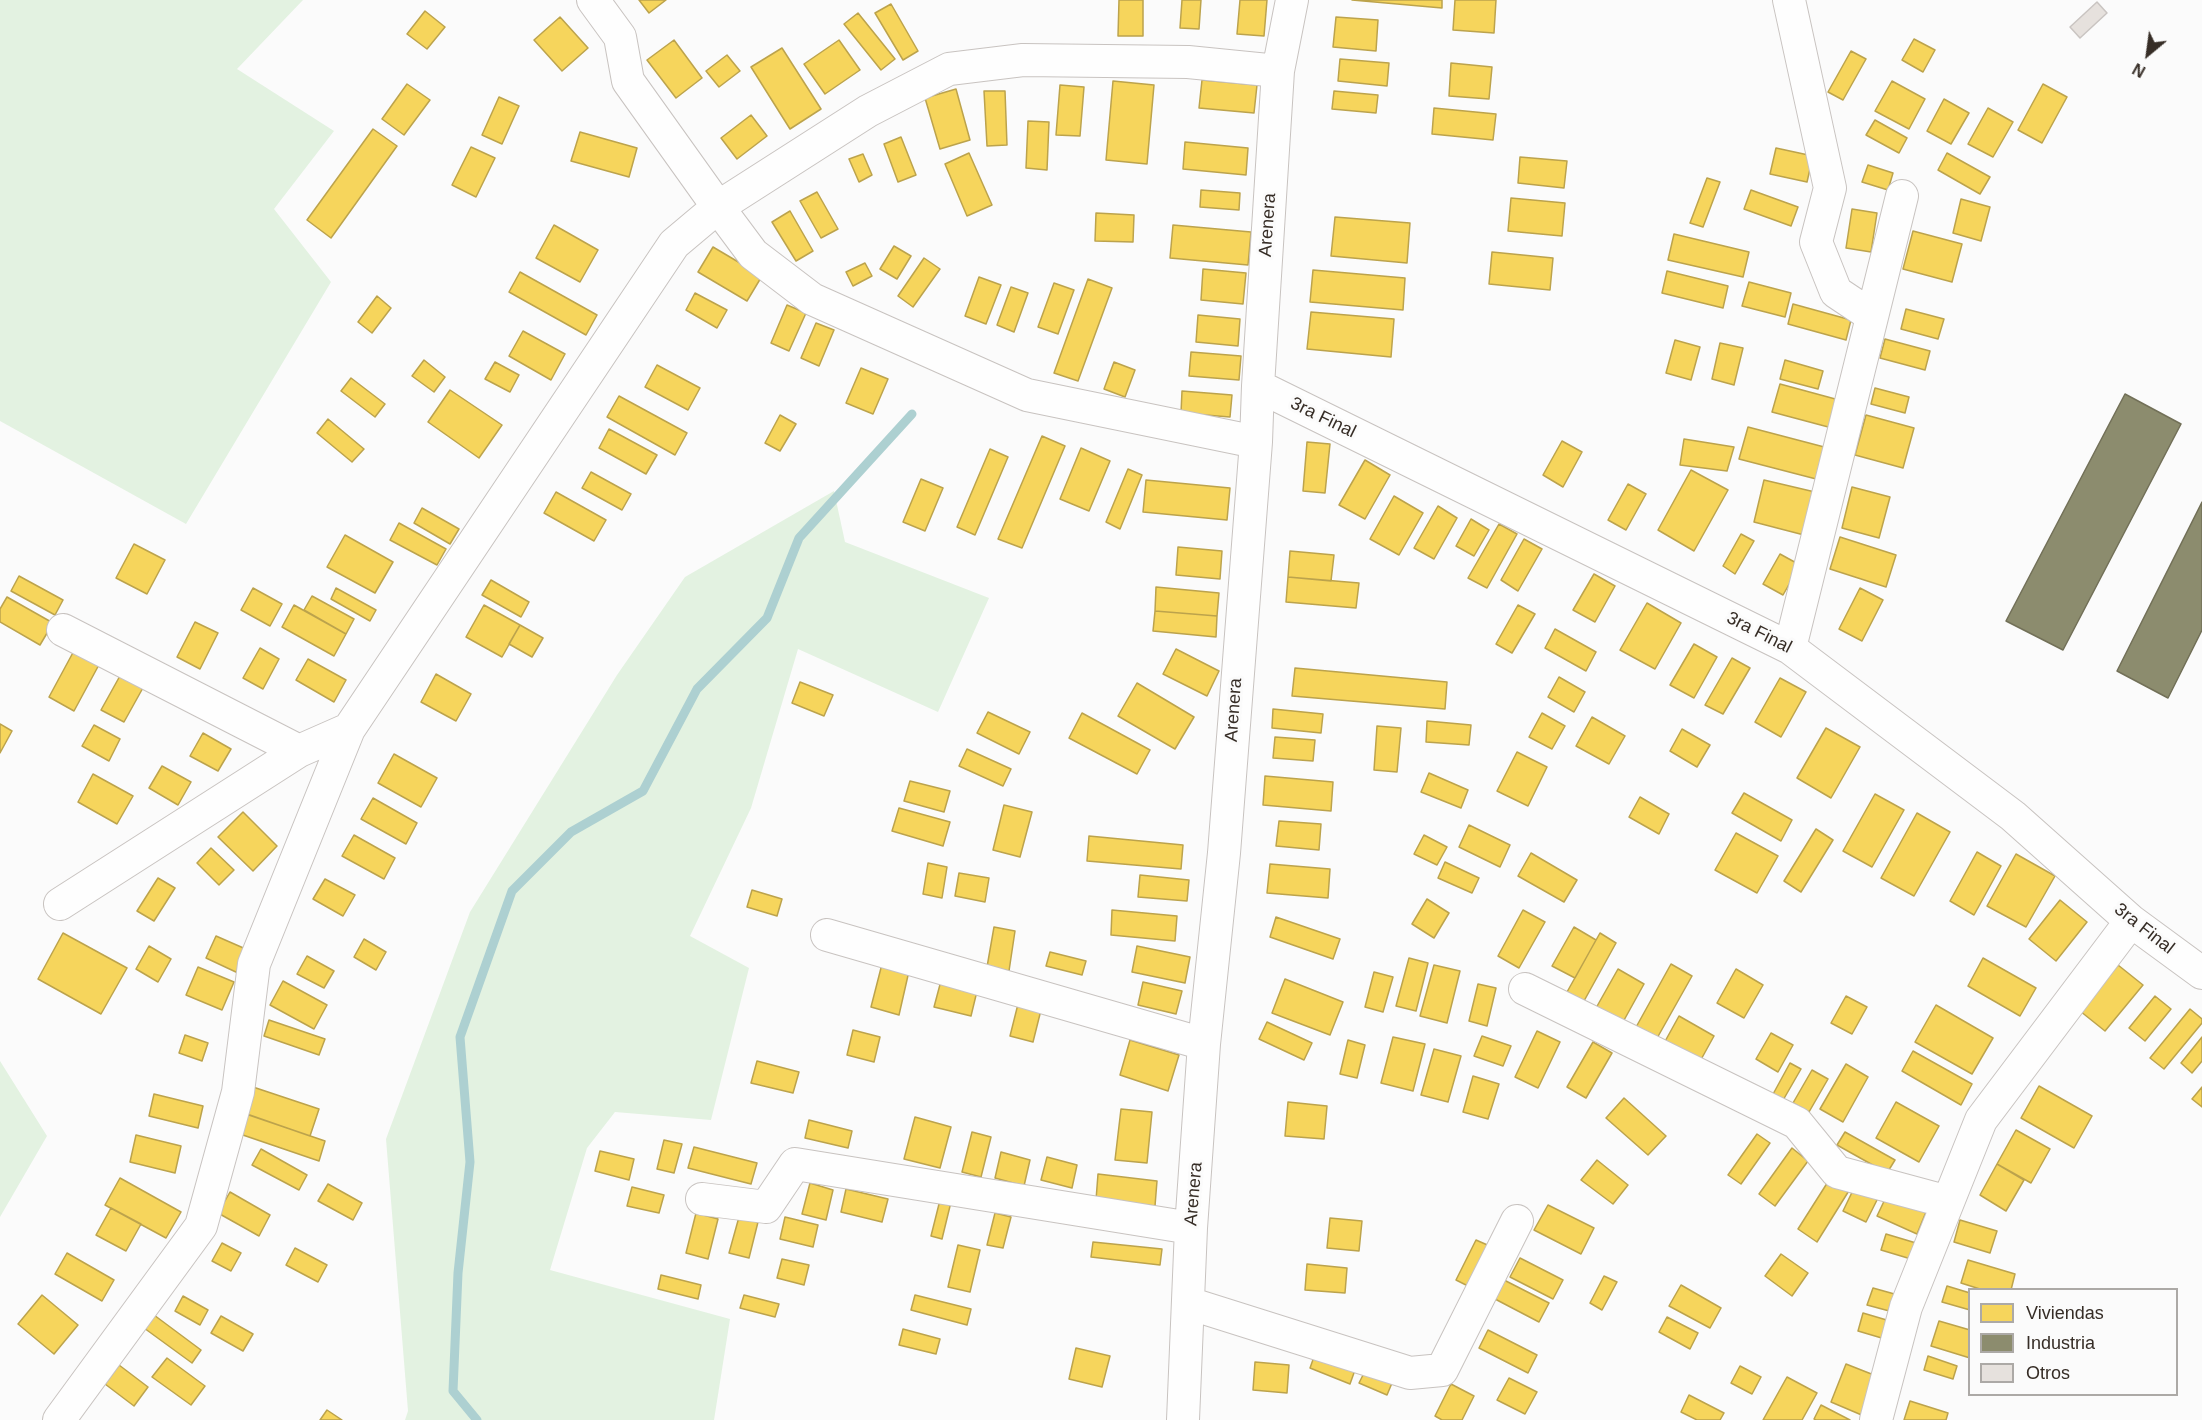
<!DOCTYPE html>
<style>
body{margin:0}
#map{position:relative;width:2202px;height:1420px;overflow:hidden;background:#fbfbfb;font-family:Helvetica,sans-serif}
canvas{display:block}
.legend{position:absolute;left:1968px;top:1288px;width:210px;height:108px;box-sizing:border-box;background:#fbfbfb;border:2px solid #aca9a6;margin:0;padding:8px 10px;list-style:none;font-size:18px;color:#362d26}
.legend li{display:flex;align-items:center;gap:12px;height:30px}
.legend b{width:30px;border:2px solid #aca9a6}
.north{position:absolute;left:2118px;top:24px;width:60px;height:60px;-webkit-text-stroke:4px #fbfbfb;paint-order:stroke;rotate:209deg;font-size:16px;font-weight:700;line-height:24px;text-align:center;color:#362d26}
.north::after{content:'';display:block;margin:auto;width:21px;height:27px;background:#362d26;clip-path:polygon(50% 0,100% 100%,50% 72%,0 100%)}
</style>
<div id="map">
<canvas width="2202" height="1420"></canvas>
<ul class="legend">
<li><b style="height:16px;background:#f6d55c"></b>Viviendas</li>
<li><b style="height:16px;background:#8c8c6e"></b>Industria</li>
<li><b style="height:16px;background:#e6e1dd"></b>Otros</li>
</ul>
<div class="north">N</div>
</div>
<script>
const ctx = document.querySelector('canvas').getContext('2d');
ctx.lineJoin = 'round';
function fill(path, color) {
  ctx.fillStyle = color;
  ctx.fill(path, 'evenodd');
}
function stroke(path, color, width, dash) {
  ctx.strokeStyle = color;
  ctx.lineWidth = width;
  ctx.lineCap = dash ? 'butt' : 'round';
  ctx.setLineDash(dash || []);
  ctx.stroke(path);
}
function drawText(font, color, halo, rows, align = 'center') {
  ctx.font = font + ' Helvetica,sans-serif';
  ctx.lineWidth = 6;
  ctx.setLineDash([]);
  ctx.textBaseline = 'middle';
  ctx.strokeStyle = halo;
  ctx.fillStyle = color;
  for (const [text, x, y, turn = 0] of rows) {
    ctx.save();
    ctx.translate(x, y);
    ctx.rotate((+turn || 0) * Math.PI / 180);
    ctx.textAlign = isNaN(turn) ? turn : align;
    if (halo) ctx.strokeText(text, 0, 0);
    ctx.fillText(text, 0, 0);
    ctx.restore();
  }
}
fill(new Path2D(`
 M0,0H303L237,69L334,131L274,209L331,282L186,524L0,421Z
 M834,491L845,542L989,598L938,712L798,649L751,808L690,936L749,968L711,1120L615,1112L587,1148L550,1270L730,1319L714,1420H405L408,1411L386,1139L470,912L617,675L685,577Z
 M0,1061L47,1136L0,1217Z`), '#e3f2e1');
const homes = new Path2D(`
 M639,0H666L649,13Z
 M1119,0H1143V36H1118Z
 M1182,0H1201L1199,29L1180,28Z
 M1240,0H1267L1264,36L1237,34Z
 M1352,0H1442V8Z
 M1455,0H1496L1494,33L1453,30Z
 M891,4L918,51L903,60L875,13Z
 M425,11L445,27L427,49L407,34Z
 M858,13L895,59L881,70L844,24Z
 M560,17L588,48L562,71L534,40Z
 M1336,17L1378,20L1376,51L1333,47Z
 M1914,39L1935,50L1923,72L1902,60Z
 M674,40L702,78L676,98L647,60Z
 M839,40L860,70L825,94L804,64Z
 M782,48L821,109L790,129L751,67Z
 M1851,51L1866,59L1843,100L1828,92Z
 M727,55L740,71L719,87L706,71Z
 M1340,59L1389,63L1387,86L1338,81Z
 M1451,63L1492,67L1489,99L1449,96Z
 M1202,80L1257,85L1254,113L1199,108Z
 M1113,81L1154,85L1147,164L1106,160Z
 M1892,81L1925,99L1909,129L1875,111Z
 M407,84L430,100L404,135L382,119Z
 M2043,84L2067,97L2042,143L2018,130Z
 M1060,85L1084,87L1080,136L1056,135Z
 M956,89L970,140L940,149L925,98Z
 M984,91H1005L1007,145L987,146Z
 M1334,91L1378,95L1376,113L1332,109Z
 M499,97L519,106L502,144L482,135Z
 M1944,99L1969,113L1951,144L1927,131Z
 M1434,108L1496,114L1493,140L1432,134Z
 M1988,108L2013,122L1993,157L1968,144Z
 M751,115L767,136L737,159L721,138Z
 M1875,120L1907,138L1899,153L1866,135Z
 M1028,121L1049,122L1047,170L1026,168Z
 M373,129L397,146L331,238L307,220Z
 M580,132L637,148L629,177L571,161Z
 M901,137L916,175L898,182L884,144Z
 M1185,142L1248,148L1246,175L1183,169Z
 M471,147L495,158L476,197L452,185Z
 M1776,148L1813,156L1807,182L1770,174Z
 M969,153L992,205L967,216L945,164Z
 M1947,153L1990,177L1980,194L1938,170Z
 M863,154L872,175L859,182L849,159Z
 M1520,157L1567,161L1564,188L1518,183Z
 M1868,165L1893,173L1888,190L1862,182Z
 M1707,178L1720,182L1703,227L1690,223Z
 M1201,190L1240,193L1239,210L1200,207Z
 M1751,190L1798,207L1791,226L1744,209Z
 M817,192L838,229L821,238L800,201Z
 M1511,198L1565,203L1562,236L1508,231Z
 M1961,199L1990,207L1981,241L1953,233Z
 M1852,209L1877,213L1871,252L1846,248Z
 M790,211L813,251L796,261L772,222Z
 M1096,213L1134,215L1133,242L1095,241Z
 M1335,217L1410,223L1407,263L1331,256Z
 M554,225L598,250L580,282L536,258Z
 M1173,225L1251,232L1248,265L1170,258Z
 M1913,231L1962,244L1952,282L1903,269Z
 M1674,234L1749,252L1743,277L1668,260Z
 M894,246L911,256L897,279L880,269Z
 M713,247L762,276L747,301L698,272Z
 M1492,252L1553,258L1550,290L1489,284Z
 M924,258L940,269L913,307L898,296Z
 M865,263L872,276L853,286L846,272Z
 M1203,269L1246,273L1243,304L1201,300Z
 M1313,270L1405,278L1403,310L1310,302Z
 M1667,271L1728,286L1723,308L1662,293Z
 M520,272L597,315L586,335L509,292Z
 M979,277L1001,285L986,324L965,316Z
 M1088,279L1112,288L1078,381L1054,373Z
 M1749,282L1791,293L1785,317L1742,306Z
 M1054,283L1074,290L1058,334L1038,327Z
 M1011,287L1028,293L1014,332L997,325Z
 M695,293L727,310L717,328L686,310Z
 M377,296L391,308L372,333L358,322Z
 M1793,304L1851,320L1846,340L1788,324Z
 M787,305L806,313L789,351L771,343Z
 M1906,309L1944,319L1938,339L1901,329Z
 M1311,312L1394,319L1391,357L1307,349Z
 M1198,315L1240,319L1238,346L1196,342Z
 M816,323L834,330L819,366L801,358Z
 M523,331L565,354L551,380L509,356Z
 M1885,339L1930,351L1925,370L1880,358Z
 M1675,340L1700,347L1691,380L1666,373Z
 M1720,343L1743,348L1734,385L1712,379Z
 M1191,352L1241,356L1239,380L1189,376Z
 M424,360L445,377L434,392L412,376Z
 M1785,360L1823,371L1818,389L1780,379Z
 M495,362L519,375L510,392L485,379Z
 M1114,362L1135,370L1125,397L1104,389Z
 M657,365L700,388L688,410L645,387Z
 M861,368L888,379L873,414L846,403Z
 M351,378L385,404L375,417L341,391Z
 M1780,384L1839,400L1832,428L1772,412Z
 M1875,388L1909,397L1905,413L1871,404Z
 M450,390L502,425L479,458L428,422Z
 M1182,391L1232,395L1230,417L1181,413Z
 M619,396L687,433L675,455L607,417Z
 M780,415L796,424L780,451L765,443Z
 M1866,415L1914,428L1903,468L1855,455Z
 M328,419L364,449L352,462L317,433Z
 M1748,427L1828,448L1820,480L1739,459Z
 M609,429L657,455L646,474L599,448Z
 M1042,436L1065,446L1022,548L998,539Z
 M1684,439L1734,447L1727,471L1680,465Z
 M1562,441L1582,452L1563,487L1543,475Z
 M1307,442L1330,444L1325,493L1303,491Z
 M1081,448L1110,461L1089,511L1060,499Z
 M990,449L1008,457L975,535L957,527Z
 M1365,460L1390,475L1365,519L1339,505Z
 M1128,469L1142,475L1120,529L1106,522Z
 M1691,470L1728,490L1694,551L1658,530Z
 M591,472L631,494L622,510L582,488Z
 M921,479L943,488L925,531L903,522Z
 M1146,480L1230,488L1227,520L1143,512Z
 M1764,480L1815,492L1804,535L1754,522Z
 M1628,484L1646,494L1626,530L1608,520Z
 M1852,487L1890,497L1879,538L1842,528Z
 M556,492L606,520L594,541L544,513Z
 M1394,496L1423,513L1399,555L1370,539Z
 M1438,506L1457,518L1434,559L1414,548Z
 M422,508L459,529L450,544L414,523Z
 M1471,519L1489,530L1474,556L1456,546Z
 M399,523L446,549L437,565L390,540Z
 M1499,524L1517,534L1487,588L1468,578Z
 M1741,534L1754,541L1735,574L1723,566Z
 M345,535L393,562L375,593L327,567Z
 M1840,537L1896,555L1886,587L1830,569Z
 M1524,539L1542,549L1518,591L1501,580Z
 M134,544L165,560L147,594L116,578Z
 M1178,547L1222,551L1220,579L1176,575Z
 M1290,551L1334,555L1331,581L1288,577Z
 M1780,554L1800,565L1783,595L1763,584Z
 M1594,574L1615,586L1595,622L1573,610Z
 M19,576L63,600L55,615L11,591Z
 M1288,577L1359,583L1356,608L1286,602Z
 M491,580L529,602L521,617L482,595Z
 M1156,587L1219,593L1217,616L1155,611Z
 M253,588L282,604L270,626L241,610Z
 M336,588L376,610L370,621L331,599Z
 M1860,588L1883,600L1862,641L1839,629Z
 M312,596L354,619L346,634L304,610Z
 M7,597L53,623L40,645L0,622V609Z
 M1647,603L1681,623L1655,669L1620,650Z
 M294,605L346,634L334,656L282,627Z
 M484,605L520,625L502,657L466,637Z
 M1518,605L1535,614L1512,653L1496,644Z
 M1155,611L1217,616L1216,637L1153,631Z
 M195,622L218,633L200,669L177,657Z
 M520,625L543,638L532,657L509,644Z
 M1555,629L1596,652L1586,671L1545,648Z
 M1694,644L1717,657L1694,698L1670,685Z
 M76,647L101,661L74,711L49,697Z
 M260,648L279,659L263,689L243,678Z
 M1176,649L1219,671L1207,696L1163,674Z
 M1732,658L1750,668L1723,714L1705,705Z
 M308,659L346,680L334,702L296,680Z
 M1295,668L1447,682L1445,709L1292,696Z
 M121,674L144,686L124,722L101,710Z
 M436,674L471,694L456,721L421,702Z
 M1559,677L1585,692L1574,712L1548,697Z
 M1780,678L1806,692L1781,737L1755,722Z
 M800,682L833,695L824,716L792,703Z
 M1137,683L1194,717L1175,749L1118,716Z
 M1273,709L1323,714L1321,733L1272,728Z
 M988,712L1030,732L1019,754L977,733Z
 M1082,713L1150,750L1137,774L1069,738Z
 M1542,713L1565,726L1552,749L1529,737Z
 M1592,717L1625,736L1609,764L1576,746Z
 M1427,721L1471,725L1469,745L1426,742Z
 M0,724L12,731L0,753Z
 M94,725L120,739L109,761L82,746Z
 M1377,726L1401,728L1397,772L1374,770Z
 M1826,728L1860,747L1831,798L1797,778Z
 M1682,729L1710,745L1697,767L1670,751Z
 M203,733L231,749L218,771L190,756Z
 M1275,737L1315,740L1313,761L1273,758Z
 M967,749L1011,769L1003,786L959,766Z
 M1517,752L1547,767L1528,806L1497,791Z
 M394,754L437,778L421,807L378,783Z
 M162,766L191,782L178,805L149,788Z
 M1429,773L1468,790L1461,808L1421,792Z
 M93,774L133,796L117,824L78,802Z
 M1265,776L1333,782L1331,811L1263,805Z
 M910,781L950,791L944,812L904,801Z
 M1744,793L1792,820L1781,841L1732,813Z
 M1875,794L1904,810L1872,867L1843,851Z
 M1640,797L1669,814L1659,834L1629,817Z
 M373,798L417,823L406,844L361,819Z
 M1004,805L1032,812L1020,857L993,850Z
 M899,808L950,822L943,846L892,831Z
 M243,812L277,846L253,871L218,837Z
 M1917,813L1950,832L1914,896L1881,878Z
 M1279,821L1321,824L1319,850L1276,846Z
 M1469,825L1510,845L1500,867L1459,847Z
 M1816,829L1833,840L1801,892L1784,881Z
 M1736,833L1778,856L1757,893L1715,870Z
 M354,835L395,858L384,879L342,856Z
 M1424,835L1447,847L1437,865L1414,854Z
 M1089,836L1183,845L1181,869L1087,861Z
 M211,848L234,870L219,885L197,863Z
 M1977,852L2001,866L1974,915L1950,901Z
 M1531,853L1577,880L1564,902L1518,876Z
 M2016,854L2055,876L2026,927L1987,906Z
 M1445,862L1479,878L1472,893L1438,878Z
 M928,863L947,867L942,898L923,894Z
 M1270,864L1330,869L1328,898L1267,893Z
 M959,873L989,878L985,902L955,896Z
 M1140,875L1189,880L1187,901L1138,897Z
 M158,878L175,888L154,921L137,911Z
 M325,879L355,895L343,916L313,899Z
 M752,890L782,899L777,916L747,907Z
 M1427,899L1449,913L1434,938L1412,924Z
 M2060,900L2087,922L2056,961L2029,939Z
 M1112,910L1177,916L1175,941L1111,935Z
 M1523,910L1545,922L1519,968L1498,956Z
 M1276,917L1340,939L1333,959L1270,937Z
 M994,927L1015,931L1009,971L987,967Z
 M1574,927L1596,940L1575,978L1552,966Z
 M63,933L127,968L101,1014L38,979Z
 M1600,933L1616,943L1584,1001L1567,992Z
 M216,936L248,950L238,973L206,958Z
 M364,939L386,952L376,970L354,957Z
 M149,946L171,959L158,982L136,969Z
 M1137,946L1190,957L1185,983L1132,972Z
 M1050,952L1086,961L1082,975L1046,966Z
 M307,956L334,971L324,988L297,974Z
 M1409,958L1428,963L1416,1011L1396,1006Z
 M1983,958L2036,988L2020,1016L1968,986Z
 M882,964L909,971L899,1015L871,1007Z
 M1671,964L1692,976L1656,1040L1635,1029Z
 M1434,965L1460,971L1447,1023L1420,1016Z
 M2118,965L2143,985L2105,1031L2080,1011Z
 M198,967L234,982L222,1010L186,995Z
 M1618,969L1644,984L1623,1022L1596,1008Z
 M1736,969L1763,985L1744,1018L1717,1003Z
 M1374,972L1393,977L1383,1012L1365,1007Z
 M942,977L978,987L971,1016L934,1007Z
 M1285,979L1343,1002L1330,1035L1272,1013Z
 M283,981L327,1005L314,1029L270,1005Z
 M1143,982L1182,991L1176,1014L1138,1005Z
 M1478,984L1496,988L1487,1026L1469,1021Z
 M1846,996L1867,1007L1852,1034L1831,1023Z
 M2155,996L2171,1009L2145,1041L2129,1028Z
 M1018,1004L1041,1010L1033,1042L1010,1036Z
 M1936,1005L1993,1038L1972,1074L1915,1042Z
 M2190,1009L2202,1019V1023L2164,1069L2150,1058Z
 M1679,1016L1714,1036L1698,1065L1663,1045Z
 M269,1020L325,1039L319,1055L264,1036Z
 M1267,1022L1312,1043L1304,1060L1259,1039Z
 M853,1030L880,1037L874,1062L847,1055Z
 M1537,1031L1560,1042L1538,1088L1515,1077Z
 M1771,1033L1793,1045L1778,1072L1756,1059Z
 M185,1035L208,1043L202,1061L179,1053Z
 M1482,1036L1511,1046L1503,1066L1474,1056Z
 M1393,1037L1425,1044L1413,1091L1381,1083Z
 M2202,1037V1061L2192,1073L2181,1063Z
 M1130,1040L1179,1055L1168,1091L1120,1075Z
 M1348,1040L1365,1045L1357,1078L1340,1074Z
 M1593,1042L1612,1053L1586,1098L1567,1087Z
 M1434,1049L1461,1056L1448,1102L1421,1095Z
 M1913,1051L1972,1084L1961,1105L1902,1071Z
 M757,1061L799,1072L793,1093L751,1083Z
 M1790,1063L1801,1069L1782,1102L1772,1096Z
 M1846,1064L1868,1077L1843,1122L1820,1109Z
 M1812,1070L1828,1079L1809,1112L1793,1103Z
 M1473,1076L1499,1084L1488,1119L1463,1112Z
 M2039,1086L2092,1116L2074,1148L2021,1118Z
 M253,1087L319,1109L310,1136L244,1113Z
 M2202,1087V1107L2192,1099Z
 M154,1094L203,1106L198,1128L149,1116Z
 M1624,1098L1666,1136L1648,1155L1606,1118Z
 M1288,1102L1327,1106L1324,1139L1285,1136Z
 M1896,1102L1939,1126L1919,1162L1876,1138Z
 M1121,1109L1152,1112L1147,1163L1115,1160Z
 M243,1113L325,1141L319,1161L237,1133Z
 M915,1117L951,1127L940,1168L904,1159Z
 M809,1120L852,1131L848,1148L805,1138Z
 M2016,1130L2050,1149L2031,1183L1997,1164Z
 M972,1132L991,1137L981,1177L962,1172Z
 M1845,1132L1895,1160L1887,1173L1837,1145Z
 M1757,1134L1770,1143L1741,1184L1728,1175Z
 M136,1135L181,1146L175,1173L130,1162Z
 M664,1140L682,1144L674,1173L657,1169Z
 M694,1147L757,1163L751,1184L688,1168Z
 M1792,1148L1808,1161L1775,1206L1759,1194Z
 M261,1149L307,1175L299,1190L252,1165Z
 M600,1151L634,1159L629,1180L595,1171Z
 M1001,1152L1030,1160L1024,1186L995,1178Z
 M1047,1157L1077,1165L1072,1188L1041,1180Z
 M1597,1160L1628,1185L1613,1204L1581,1180Z
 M1997,1164L2024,1180L2006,1211L1980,1195Z
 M1098,1174L1157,1181L1155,1206L1096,1200Z
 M1831,1177L1850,1189L1817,1242L1798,1229Z
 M120,1178L181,1212L166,1238L105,1205Z
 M810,1183L833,1190L826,1220L802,1214Z
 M328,1184L362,1203L353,1220L318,1201Z
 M1856,1184L1879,1196L1866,1222L1843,1211Z
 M632,1187L664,1195L659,1213L627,1206Z
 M846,1189L888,1199L882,1222L841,1212Z
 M230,1192L270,1215L259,1236L218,1213Z
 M1887,1195L1926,1212L1917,1234L1877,1216Z
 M940,1200L951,1202L942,1239L931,1236Z
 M1548,1205L1594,1228L1581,1254L1534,1230Z
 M111,1208L141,1224L126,1251L96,1235Z
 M696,1213L718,1219L708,1259L686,1253Z
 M995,1213L1011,1217L1003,1248L987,1245Z
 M739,1217L758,1222L749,1258L729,1253Z
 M785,1217L818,1225L813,1247L780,1239Z
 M1330,1218L1362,1221L1359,1251L1327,1248Z
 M1960,1220L1997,1231L1990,1253L1954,1242Z
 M1886,1234L1916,1243L1911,1259L1881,1250Z
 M1476,1240L1492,1247L1472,1288L1456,1280Z
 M1093,1242L1162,1249L1160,1265L1091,1257Z
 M222,1243L241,1253L231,1271L212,1261Z
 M958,1245L980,1250L970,1292L948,1287Z
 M295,1248L327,1265L318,1282L286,1265Z
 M67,1253L114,1280L102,1301L55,1274Z
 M1781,1254L1808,1273L1792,1296L1765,1276Z
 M1520,1258L1563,1280L1553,1299L1510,1277Z
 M782,1259L809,1265L804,1285L777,1278Z
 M1968,1260L2015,1274L2011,1290H1983L1961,1283Z
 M1307,1264L1347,1268L1345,1293L1305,1290Z
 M661,1275L701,1285L698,1299L658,1289Z
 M1604,1276L1617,1282L1602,1310L1590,1303Z
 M1504,1280L1549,1303L1539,1322L1495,1299Z
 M1681,1285L1721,1308L1710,1328L1669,1306Z
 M1947,1286L1970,1293V1310L1942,1302Z
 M1873,1288L1898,1295L1893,1312L1867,1305Z
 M42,1295L78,1325L54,1354L18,1324Z
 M744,1295L779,1304L775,1317L740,1308Z
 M915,1295L971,1309L967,1325L911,1310Z
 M183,1296L208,1310L200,1325L175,1311Z
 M1863,1313L1890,1321L1885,1339L1858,1331Z
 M154,1315L201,1350L192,1363L144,1328Z
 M221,1316L253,1334L243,1351L211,1333Z
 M1667,1317L1698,1333L1690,1349L1659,1332Z
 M1939,1321L1970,1330V1358L1931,1346Z
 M903,1329L940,1339L936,1354L899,1345Z
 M1488,1330L1537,1355L1528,1373L1479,1348Z
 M1076,1348L1110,1356L1102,1387L1069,1379Z
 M1315,1354L1355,1370L1350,1384L1310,1368Z
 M1928,1356L1957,1366L1953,1379L1924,1370Z
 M167,1358L205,1386L191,1405L152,1377Z
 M1255,1362L1289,1365L1287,1393L1253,1390Z
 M1846,1364L1879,1377L1864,1416L1831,1402Z
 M119,1365L148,1387L134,1406L105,1384Z
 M1740,1366L1761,1377L1752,1394L1731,1383Z
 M1365,1371L1392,1383L1387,1395L1359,1383Z
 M1787,1377L1817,1393L1802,1420H1763Z
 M1509,1378L1537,1392L1525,1414L1497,1400Z
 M1451,1384L1474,1396L1462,1420H1442L1435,1416Z
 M1689,1395L1724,1413L1720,1420H1697L1681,1412Z
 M1910,1401L1948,1413L1946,1420H1904Z
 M1821,1405L1850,1420H1816L1814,1419Z
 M327,1410L342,1420H320Z`);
fill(homes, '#f6d55c');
stroke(homes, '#bca34c', 1.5);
const industry = new Path2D(`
 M2125,394L2181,424L2063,650L2006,621Z
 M2202,502V630L2168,698L2117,671Z`);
fill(industry, '#8c8c6e');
stroke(industry, '#727058', 1.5);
stroke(new Path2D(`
 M477,1420L453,1391L458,1273L470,1162L460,1037L512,891L571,832L643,791L697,689L767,618L799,538L912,414`), '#add0d1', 9);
const building = new Path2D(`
 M2097,2L2107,13L2080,38L2070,27Z`);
fill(building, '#e6e1dd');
stroke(building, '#c9c4c1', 1.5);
const street = new Path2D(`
 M593,0L620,37L628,81L718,207L753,254L812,299L1027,395L1256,442
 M1789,0L1830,188L1816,242L1836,292L1872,316
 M1258,386L1790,648L2013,816L2131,921L2202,973
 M63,630L299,751
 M1790,648L1902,196
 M60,904L299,751L349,729
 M827,935L1204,1044
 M1525,989L1797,1123L1837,1172L1948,1202
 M702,1199L766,1207L795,1164L1191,1228
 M1188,1303L1410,1373L1442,1370L1517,1221
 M59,1420L201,1226L238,1092L254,964L349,729L674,244L718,207L868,111L949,69L1023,60L1188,62L1278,71
 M1183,1420L1191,1228L1204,1044L1224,853L1256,442L1258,386L1278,71L1292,0
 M1876,1420L1906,1307L1981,1120L2131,921`);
stroke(street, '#c8c3c0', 34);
stroke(street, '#fefefe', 32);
drawText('18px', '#362d26', '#fbfbfb', [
 ["Arenera",1268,225,-86],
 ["3ra Final",1323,418,26],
 ["3ra Final",1759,633,27],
 ["Arenera",1234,710,-86],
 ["3ra Final",2144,929,38],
 ["Arenera",1194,1194,-85]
]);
</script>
